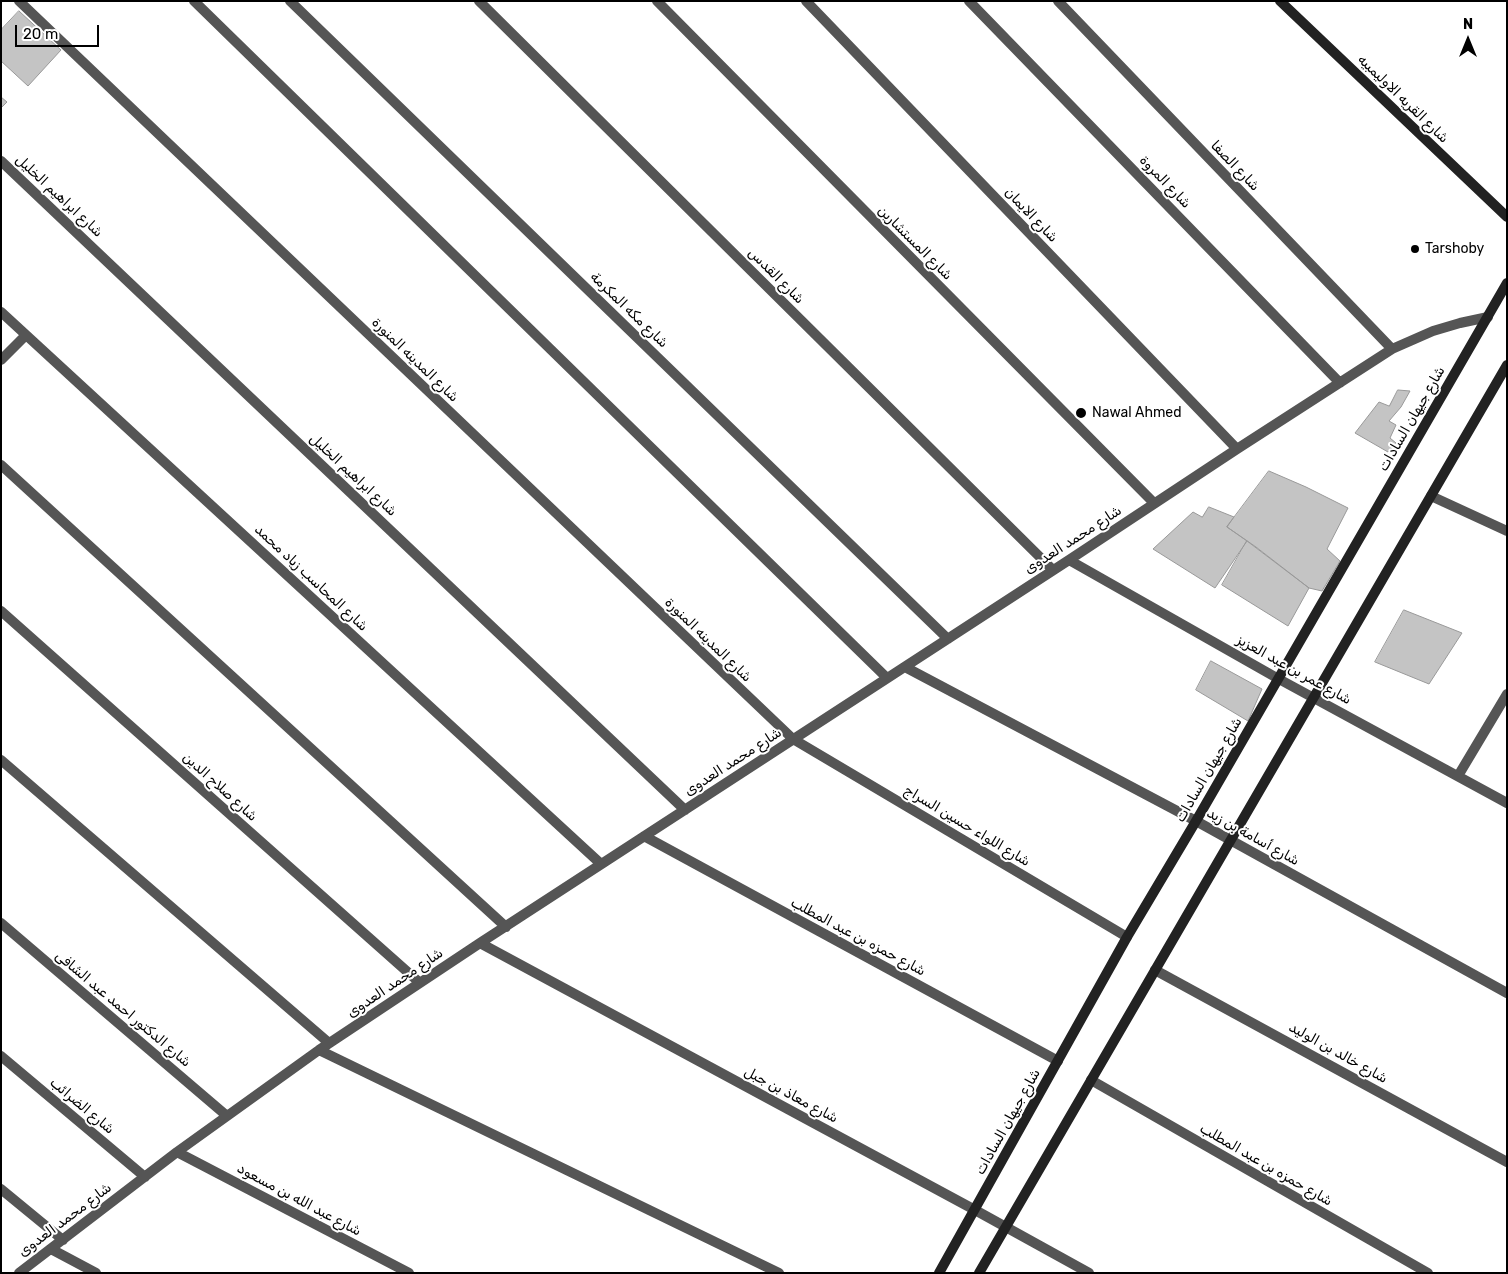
<!DOCTYPE html>
<meta charset="utf-8">
<style>
body{margin:0}
#map{position:relative;width:1508px;height:1274px;overflow:hidden;background:#fff;font-family:Rubik,sans-serif}
canvas{display:block}
.frame{position:absolute;inset:0;border:2px solid #000;pointer-events:none}
.north{position:absolute;left:1443px;top:15px;width:50px;height:50px;-webkit-text-stroke:4px #fff;paint-order:stroke;rotate:0deg;font-size:14px;font-weight:700;line-height:20px;text-align:center;color:#000}
.north::after{content:'';display:block;margin:auto;width:18px;height:22px;background:#000;clip-path:polygon(50% 0,100% 100%,50% 72%,0 100%)}
.scale{position:absolute;left:15px;top:25px;width:84px;height:22px;box-sizing:border-box;border:2px solid #000;border-top:0;padding-left:6px;font-size:15px;line-height:18px;white-space:nowrap;color:#000;-webkit-text-stroke:4px #fff;paint-order:stroke}
</style>
<div id="map">
<canvas width="1508" height="1274"></canvas>
<div class="frame"></div>
<div class="north">N</div>
<div class="scale">20 m</div>
</div>
<script>
const ctx = document.querySelector('canvas').getContext('2d');
ctx.lineJoin = 'round';
function fill(path, color) {
  ctx.fillStyle = color;
  ctx.fill(path, 'evenodd');
}
function stroke(path, color, width, dash) {
  ctx.strokeStyle = color;
  ctx.lineWidth = width;
  ctx.lineCap = dash ? 'butt' : 'round';
  ctx.setLineDash(dash || []);
  ctx.stroke(path);
}
function drawText(font, color, halo, rows, align = 'center') {
  ctx.font = font + ' Rubik,Cairo,sans-serif';
  ctx.lineWidth = 4;
  ctx.setLineDash([]);
  ctx.textBaseline = 'middle';
  ctx.strokeStyle = halo;
  ctx.fillStyle = color;
  for (const [text, x, y, turn = 0] of rows) {
    ctx.save();
    ctx.translate(x, y);
    ctx.rotate((+turn || 0) * Math.PI / 180);
    ctx.textAlign = isNaN(turn) ? turn : align;
    if (halo) ctx.strokeText(text, 0, 0);
    ctx.fillText(text, 0, 0);
    ctx.restore();
  }
}
const building = new Path2D(`
 M19,11L61,50L28,86L1,61V30Z
 M1,97L7,102L1,108Z
 M1398,390L1410,391L1401,407L1389,421L1396,425L1390,438L1396,443L1388,452L1355,433L1379,402L1389,406Z
 M1269,471L1306,487L1348,508L1327,549L1340,561L1322,591L1309,588L1256,547L1227,527Z
 M1209,507L1234,517L1227,527L1247,541L1215,588L1153,549L1193,512L1202,517Z
 M1247,541L1309,588L1288,626L1222,585Z
 M1404,610L1462,633L1429,684L1375,662Z
 M1211,661L1262,689L1248,721L1196,690Z`);
fill(building, '#c4c4c4');
stroke(building, '#999', 1);
stroke(new Path2D(`
 M19,1L793,739L1127,937
 M194,1L887,678
 M290,1L948,639
 M479,1L1053,570
 M657,1L1154,503
 M806,1L1237,449
 M969,1L1340,383
 M1058,1L1392,349
 M1,161L685,810
 M1,312L601,864
 M1,360L26,335
 M1,465L506,927
 M1431,496L1507,531
 M1069,560L1277,678L1507,803
 M1,611L420,983
 M905,667L1196,821L1507,993
 M1,760L329,1043
 M1458,776L1507,694
 M644,836L1058,1061
 M1,923L227,1116
 M480,943L975,1210L1089,1273
 M1155,970L1507,1162
 M319,1050L779,1273
 M1,1056L145,1177
 M1091,1080L1428,1273
 M177,1152L409,1273
 M1,1189L63,1240
 M51,1249L96,1273
 M19,1273L177,1152L319,1050L480,943L1069,560L1237,449L1392,349L1433,331L1460,323L1488,317`), '#555', 10);
stroke(new Path2D(`
 M1280,1L1507,217
 M939,1273L1127,937L1196,821L1507,283
 M979,1273L1507,365`), '#222', 10);
for (const [x, y, r, color] of [
 [1415,249,5,"#000"],
 [1081,413,6,"#000"]
]) {
  const dot = new Path2D();
  dot.arc(x, y, r, 0, 2 * Math.PI);
  ctx.fillStyle = color;
  ctx.fill(dot);
  stroke(dot, '#fff', 2);
}
drawText('14px', '#000', '#fff', [
 ["شارع القريه الاوليمبيه",1403,99,44],
 ["شارع الصفا",1235,166,46],
 ["شارع المروة",1165,182,46],
 ["شارع ابراهيم الخليل",59,196,43],
 ["شارع الايمان",1031,215,46],
 ["شارع المستشارين",915,243,45],
 ["شارع القدس",776,276,45],
 ["شارع مكه المكرمة",629,310,44],
 ["شارع المدينه المنورة",415,360,44],
 ["شارع جيهان السادات",1412,419,-60],
 ["شارع ابراهيم الخليل",353,475,43],
 ["شارع محمد العدوى",1073,540,-33],
 ["شارع المحاسب زياد محمد",311,578,43],
 ["شارع المدينه المنورة",708,640,44],
 ["شارع عمر بن عبد العزيز",1294,670,29],
 ["شارع محمد العدوى",733,762,-33],
 ["شارع جيهان السادات",1209,770,-60],
 ["شارع صلاح الدين",220,787,42],
 ["شارع اللواء حسين السراج",967,826,31],
 ["شارع أسامة بن زيد",1253,837,29],
 ["شارع حمزه بن عبد المطلب",858,937,28],
 ["شارع محمد العدوى",395,983,-34],
 ["شارع الدكتور احمد عبد الشافى",123,1009,40],
 ["شارع خالد بن الوليد",1338,1053,29],
 ["شارع معاذ بن جبل",791,1095,28],
 ["شارع الضرائب",82,1106,40],
 ["شارع جيهان السادات",1008,1122,-61],
 ["شارع حمزه بن عبد المطلب",1266,1165,30],
 ["شارع عبد الله بن مسعود",299,1200,28],
 ["شارع محمد العدوى",65,1220,-37]
]);
drawText('14px', '#000', '#fff', [
 ["Tarshoby",1425,249],
 ["Nawal Ahmed",1092,413]
], 'left');
</script>
